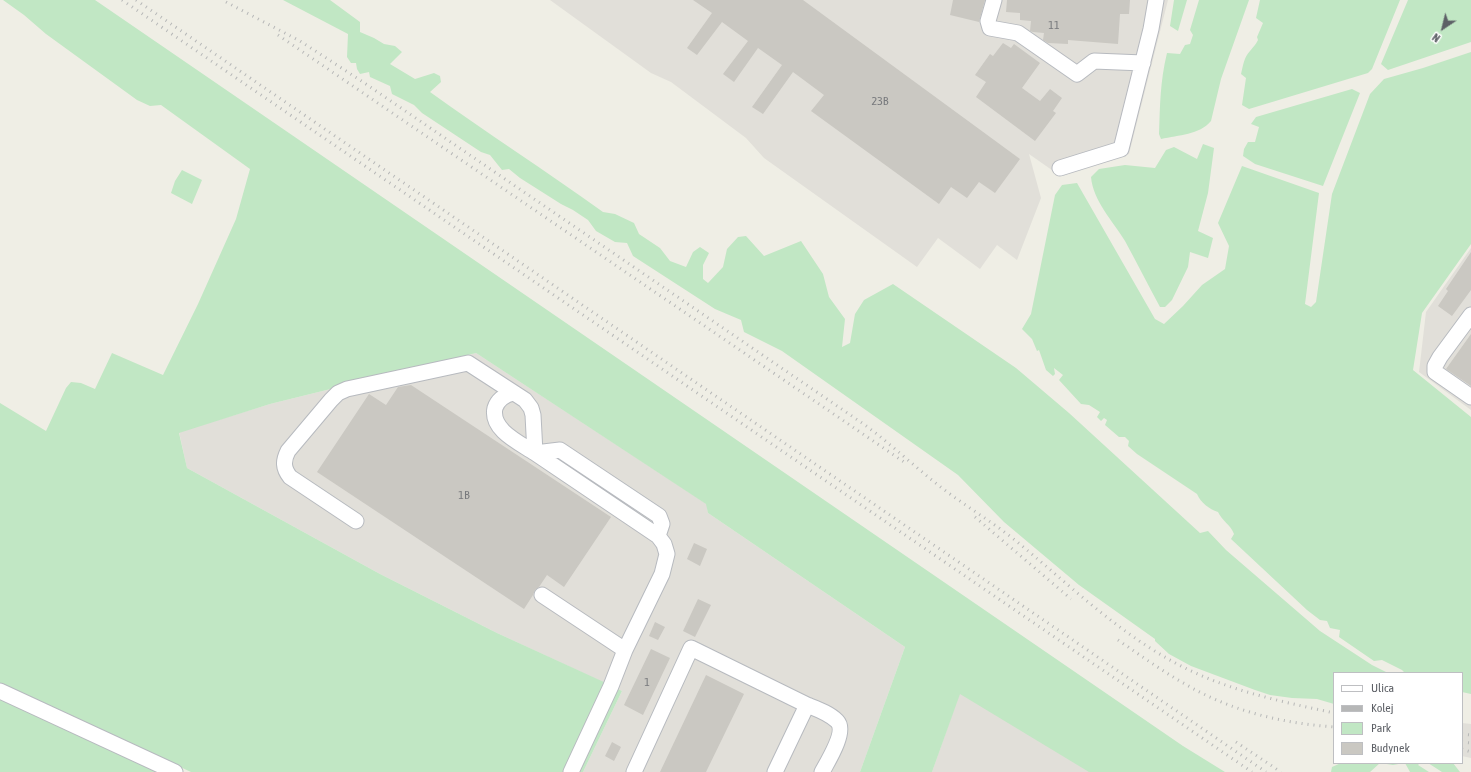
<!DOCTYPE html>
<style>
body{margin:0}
#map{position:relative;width:1471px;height:772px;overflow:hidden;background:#efeee5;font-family:"Asap Condensed",sans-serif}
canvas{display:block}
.legend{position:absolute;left:1333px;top:672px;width:130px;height:92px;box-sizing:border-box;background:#fff;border:1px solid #bebfc2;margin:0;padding:5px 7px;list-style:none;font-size:12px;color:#5d6066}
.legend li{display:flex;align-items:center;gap:8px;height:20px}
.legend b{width:20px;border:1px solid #bebfc2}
.north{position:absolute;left:1423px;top:8px;width:40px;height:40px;-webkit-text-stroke:3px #fff;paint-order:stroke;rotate:215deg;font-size:11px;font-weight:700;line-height:16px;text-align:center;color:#5d6066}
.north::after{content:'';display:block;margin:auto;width:14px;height:18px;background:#5d6066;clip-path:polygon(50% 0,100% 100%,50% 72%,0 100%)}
</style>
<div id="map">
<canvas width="1471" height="772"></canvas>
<ul class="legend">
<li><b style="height:5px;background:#fff"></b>Ulica</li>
<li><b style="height:5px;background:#b6b7b7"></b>Kolej</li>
<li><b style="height:11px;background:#c1e7c4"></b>Park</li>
<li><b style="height:11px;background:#cac8c2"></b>Budynek</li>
</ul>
<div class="north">N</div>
</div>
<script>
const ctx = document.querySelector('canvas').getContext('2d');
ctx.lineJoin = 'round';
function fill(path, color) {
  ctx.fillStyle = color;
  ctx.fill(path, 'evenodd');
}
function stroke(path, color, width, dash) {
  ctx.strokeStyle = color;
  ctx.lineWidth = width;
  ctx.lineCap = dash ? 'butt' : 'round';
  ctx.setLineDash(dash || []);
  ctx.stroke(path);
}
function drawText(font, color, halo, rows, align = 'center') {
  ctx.font = font + ' "Asap Condensed",sans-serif';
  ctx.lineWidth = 3;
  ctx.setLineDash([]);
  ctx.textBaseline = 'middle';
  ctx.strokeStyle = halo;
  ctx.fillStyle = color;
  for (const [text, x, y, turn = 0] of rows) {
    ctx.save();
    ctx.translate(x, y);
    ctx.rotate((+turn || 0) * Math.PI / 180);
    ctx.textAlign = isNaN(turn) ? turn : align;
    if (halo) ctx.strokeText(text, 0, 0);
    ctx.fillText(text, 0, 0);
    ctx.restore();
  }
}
fill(new Path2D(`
 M550,0H1168L1129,154L1059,175L1029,154L1041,198L1017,260L997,245L980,269L938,238L917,267L764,158L746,138L671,82L651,73Z
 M1471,248V410L1419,372L1426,312Z
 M476,353L707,504L708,513L905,647L860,772H583L622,691L497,633L380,574L187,468L179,432L270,404Z
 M963,683L1107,772H932Z
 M1462,723L1471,724V758L1462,756Z`), '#e1dfd9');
fill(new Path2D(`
 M3,0H95L1183,746L1225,772H1089L960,694L932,772H860L905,647L708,513L706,504L476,353L270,404L179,433L187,468L380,574L497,633L606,683L565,772H191L0,683V403L46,431L66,388L71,382L81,383L95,389L112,353L163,375L198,304L236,219L250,169L161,105L150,106L137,100L46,34L24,15Z
 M283,0H330L360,22V32L374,38L384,44L395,46L402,52L390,64L415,79L434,73L440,76L441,82L430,92C487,133 546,171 603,212L615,214L634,223L639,234L660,248L670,261L686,267L693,252L700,247L709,253L703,265V279L708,283L723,267L727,249L738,237L746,236L764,256L801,241L823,274L829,297L845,319L842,347L850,343L855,314L864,300L893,284L1016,368L1069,413L1200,533L1208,531L1226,550L1320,631L1372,665L1388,673H1334V704L1317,699L1292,698L1270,695L1255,690L1191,666L1169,654L1155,641V639L1079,585L1004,522L958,475L782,351L744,332L741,320L715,309L633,256L627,243L615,242L596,231L588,220L573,210L561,204L520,178L509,169L502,170L490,155L481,152L422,113L414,105L392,94L390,86L370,77L369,72L360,74L357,69L356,63H351L347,57L348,34Z
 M1174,0H1187L1178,31L1170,26Z
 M1199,0H1249L1221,79L1211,121C1199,135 1179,135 1161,139L1159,134C1160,105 1160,82 1167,53L1180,54L1185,45L1190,44L1193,35L1190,30Z
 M1260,0H1400L1372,69L1368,73L1249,109L1242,105L1246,78L1241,74C1243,66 1244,57 1250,51C1253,47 1255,46 1258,40L1257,37L1263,23L1256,18Z
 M1408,0H1471V42L1388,70L1381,64Z
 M1471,52V244L1422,313L1413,370L1471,417V694L1462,692V673H1405L1402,670L1382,660L1374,661L1339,637L1340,630L1330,628L1327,621L1320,620L1307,610L1231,539L1234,534C1230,524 1222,521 1218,512C1209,509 1201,503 1197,494L1137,454L1128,446L1129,441L1125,437H1119L1105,425L1107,420L1104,418L1101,421L1097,417L1100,412L1089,405L1081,404L1059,380L1063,375L1054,368L1055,374L1053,376L1046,370L1039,350L1037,351L1032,339L1022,329L1031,314L1055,195L1062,185L1077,183L1155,319L1164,324L1183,306L1202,285L1225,269L1229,246L1218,223L1242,166L1319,193L1305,304L1311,307L1316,302L1332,194L1370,94L1384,79L1423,68Z
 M1352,89L1360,93L1323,186L1255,164L1243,156L1244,149L1248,142H1255L1259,127L1251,124L1256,117Z
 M1203,144L1214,148L1208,193L1198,231L1213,238L1208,258L1190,252L1188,267L1172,300L1165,307H1160C1148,285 1137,263 1125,241C1113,221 1093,201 1091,177L1099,169L1125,165L1155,168L1166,150L1174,147L1197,159Z
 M182,170L202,180L192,204L171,193L175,181Z
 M618,689L622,691L583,772H576L614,691L617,692Z
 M0,697L162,772H0Z
 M1341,763H1404L1393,765L1380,763L1370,772H1331L1332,767Z
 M1405,763H1420L1418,765L1429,772H1410Z
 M1428,763H1453L1460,772H1442Z`), '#c1e7c4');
fill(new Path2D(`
 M693,0H803L1020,159L995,193L979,182L967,198L951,187L939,204L811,111L824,95L793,72L763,114L752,107L782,65L758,48L734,82L723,74L748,41L722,22L697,55L687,48L712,13Z
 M953,0H985L979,22L950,15Z
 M1007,0H1130L1129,14H1120L1118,44L1068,40V44L1048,43L1043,40L1044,33L1033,32L1030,31L1031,21L1020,20V13L1006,12Z
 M1003,43L1011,48L1014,44L1040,63L1022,88L1040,101L1050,89L1062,98L1053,111L1056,113L1035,141L976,97L986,82L975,75L990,54L993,56Z
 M1471,252V290L1452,316L1438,306L1448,291L1446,289Z
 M1471,334V386L1446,369Z
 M411,385L611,517L564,587L547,575L539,587L535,590L533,595L524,609L317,472L369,394L386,405L398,387Z
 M694,543L707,549L700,566L687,559Z
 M698,599L711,605L695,637L683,631Z
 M655,622L665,627L658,640L649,636Z
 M651,649L670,658L643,715L624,705Z
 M706,675L744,694L706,772H660Z
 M612,742L621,747L614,761L605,756Z`), '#cac8c2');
const minor = new Path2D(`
 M994,0L988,21L990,28L1018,33L1077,74L1094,61L1143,63
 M1060,168L1121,149L1151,29L1156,0
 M1471,315L1440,357L1435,366V372L1471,397
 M513,393C505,395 498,399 495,408C490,430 520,443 535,453L560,450L659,516L662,524L658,536
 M356,521L290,477C283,468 283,461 288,451L331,400L338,393L347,389L468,363L525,400L531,408L533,415L535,453L658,536L664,544L667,554L662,574L625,650L611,686L571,772
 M542,595L625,650
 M0,691L175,772
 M807,705C817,709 829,713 837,721C847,731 828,761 822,772
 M634,772L691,648L807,705L775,772`);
stroke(minor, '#b7babf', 17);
stroke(minor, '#fff', 15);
stroke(new Path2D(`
 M122,0L1252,772
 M136,0L1266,772
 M226,2L300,41L360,80L865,425C892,445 916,468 942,488C968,508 996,524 1021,545C1074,589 1124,638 1187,669C1234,692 1284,702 1334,713
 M278,35L904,462
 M975,517L1071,599
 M1118,640C1140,655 1162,671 1185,684C1231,711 1281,723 1334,727
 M1462,734L1471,735
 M1236,742L1281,772
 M1462,742L1471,743
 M1462,749L1471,752`), '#b6b7b7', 3, [1, 5]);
drawText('12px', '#787a7d', null, [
 ["11",1054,25],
 ["23B",880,101],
 ["1B",464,495],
 ["1",647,682]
]);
</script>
